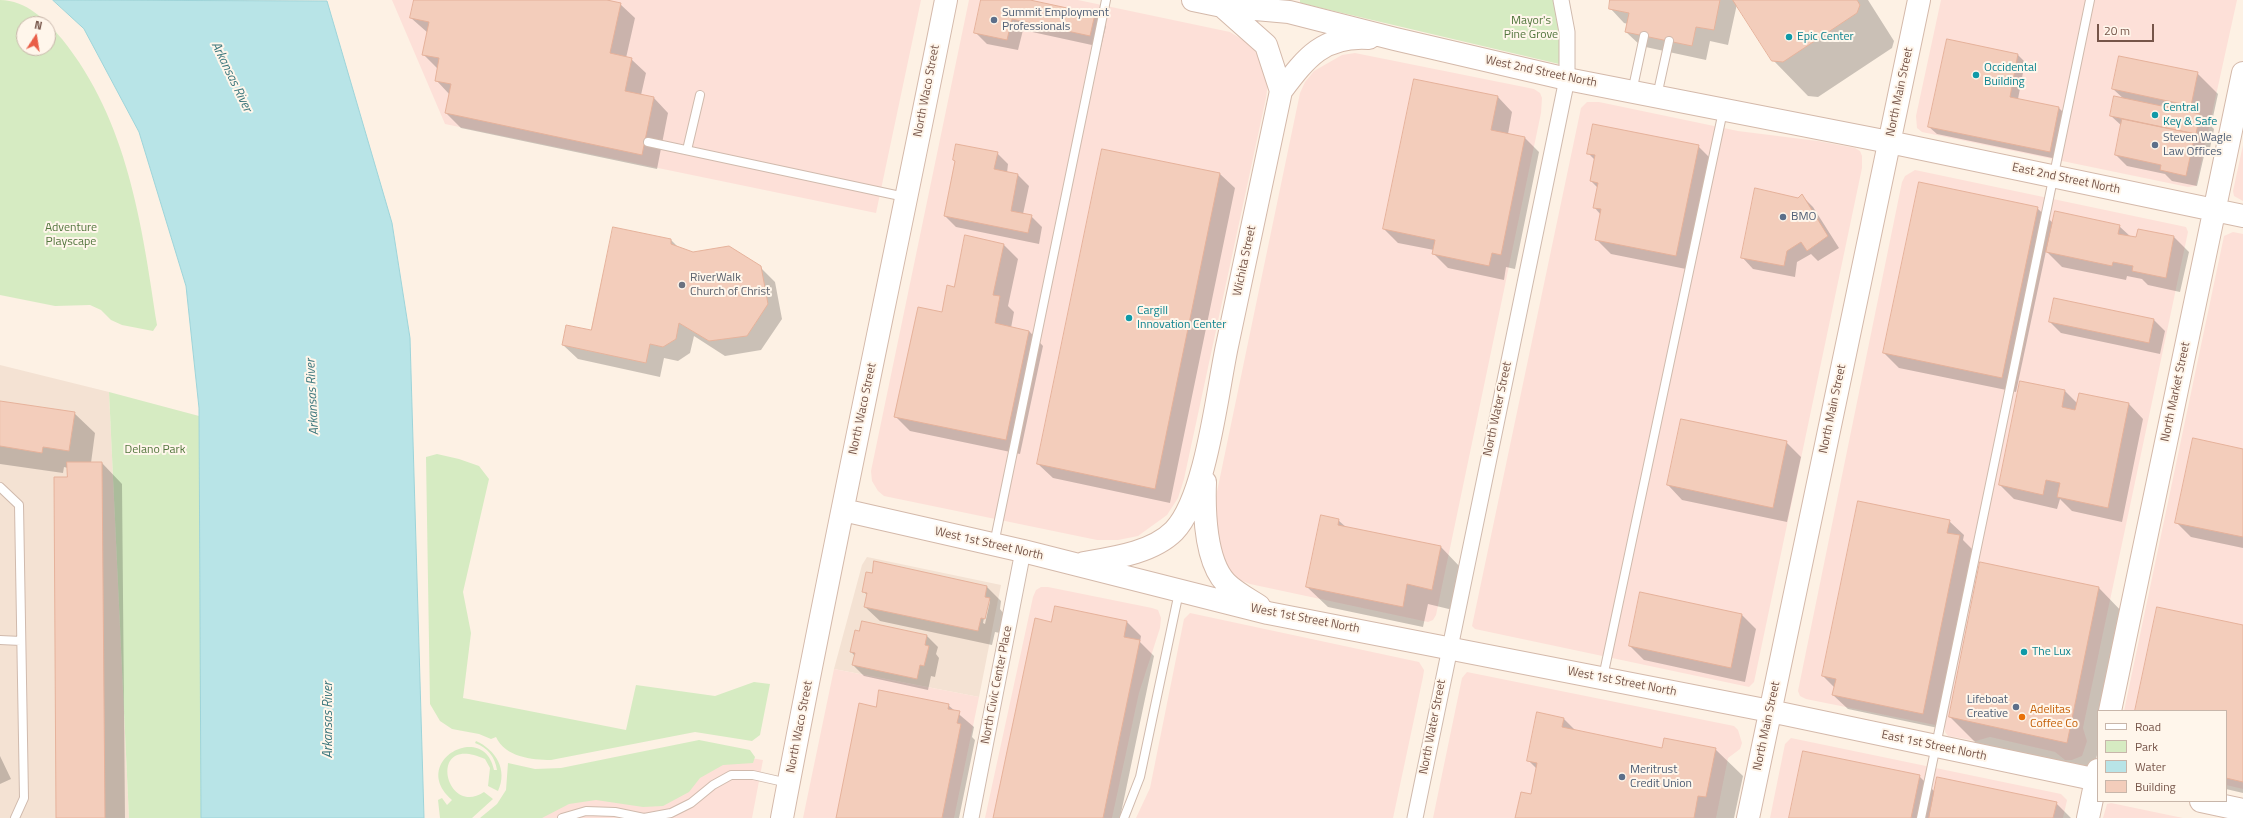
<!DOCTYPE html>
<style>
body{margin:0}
#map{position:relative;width:2243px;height:818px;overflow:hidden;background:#fdf1e4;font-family:"Titillium Web",sans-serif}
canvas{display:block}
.legend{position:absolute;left:2097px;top:710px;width:130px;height:92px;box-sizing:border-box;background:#fff6eb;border:1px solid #c8b6aa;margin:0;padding:5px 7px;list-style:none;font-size:12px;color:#765549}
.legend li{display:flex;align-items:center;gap:8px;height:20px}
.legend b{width:20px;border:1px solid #c8b6aa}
.north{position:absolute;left:16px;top:16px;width:40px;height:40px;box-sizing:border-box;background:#fff6eb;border:1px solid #c8b6aa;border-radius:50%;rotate:12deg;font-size:11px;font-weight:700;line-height:16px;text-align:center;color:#765549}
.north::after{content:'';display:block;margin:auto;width:14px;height:18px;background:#e95e47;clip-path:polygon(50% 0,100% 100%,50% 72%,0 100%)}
.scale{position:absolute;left:2097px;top:24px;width:57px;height:18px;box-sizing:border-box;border:2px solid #765549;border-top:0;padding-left:5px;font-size:12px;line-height:14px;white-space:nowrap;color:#765549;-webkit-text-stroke:3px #fff6eb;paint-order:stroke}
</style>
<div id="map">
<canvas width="2243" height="818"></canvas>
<ul class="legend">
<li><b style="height:5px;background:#fff"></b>Road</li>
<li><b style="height:11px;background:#d6ebc2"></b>Park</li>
<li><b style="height:11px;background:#b8e4e7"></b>Water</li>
<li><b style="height:11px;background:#f3cdbb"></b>Building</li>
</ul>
<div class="north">N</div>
<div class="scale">20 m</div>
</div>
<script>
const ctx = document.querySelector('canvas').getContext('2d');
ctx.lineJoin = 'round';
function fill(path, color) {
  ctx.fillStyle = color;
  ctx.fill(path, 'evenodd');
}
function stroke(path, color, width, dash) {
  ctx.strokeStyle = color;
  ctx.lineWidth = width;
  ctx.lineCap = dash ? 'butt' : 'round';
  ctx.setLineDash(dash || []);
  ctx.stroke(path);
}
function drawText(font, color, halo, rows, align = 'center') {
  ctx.font = font + ' "Titillium Web",sans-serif';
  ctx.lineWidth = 4;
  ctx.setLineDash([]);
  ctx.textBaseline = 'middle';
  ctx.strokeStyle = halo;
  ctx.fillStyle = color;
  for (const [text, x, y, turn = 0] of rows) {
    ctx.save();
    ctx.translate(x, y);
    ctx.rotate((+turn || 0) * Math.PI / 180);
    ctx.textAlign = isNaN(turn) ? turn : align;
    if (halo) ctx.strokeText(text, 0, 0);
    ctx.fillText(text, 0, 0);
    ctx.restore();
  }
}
fill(new Path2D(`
 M0,365L109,392L129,818H0Z
 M867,557L1001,585L979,697L834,669L862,565Z`), '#f4e2d3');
fill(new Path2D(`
 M392,0H921L876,213L445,124Z
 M969,0H1078L1230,32L1251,45L1263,64L1268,84L1266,98L1184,479L1178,498L1167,515L1138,536L1118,540H1097L884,496L878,491L872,481L871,471Z
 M1941,0H2237L2196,186L2188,187L1922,132L1917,128L1916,116Z
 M1355,53L1534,89L1540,93L1542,98L1541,113L1436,615L1433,620L1428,622L1250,584L1240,580L1234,576L1229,570L1220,550L1214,506L1300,93L1305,82L1314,71L1342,55Z
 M1587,102H1599L1738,131L1818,141L1855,148L1860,151L1862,156V168L1754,682L1749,687L1475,629L1472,626L1581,108Z
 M2243,145V201L2234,196L2233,191Z
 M1915,170L2186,227L2188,232L2084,723L2083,728L2087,741L2082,756L2072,760H2065L2055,752L1990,737L1976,741L1948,736L1945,732V727L1806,699L1800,696L1798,691L1902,182L1905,176Z
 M2233,232L2243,234V789L2226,785V711H2124L2224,236Z
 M1041,587H1048L1152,608L1158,610L1161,618L1160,628L1139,693L1112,818H985L1033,597L1036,590Z
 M1190,613L1419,662L1424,670L1423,677L1393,818H1136L1150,788L1184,619Z
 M834,669L979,697L954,818H803Z
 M1467,672L1734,726L1738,730L1742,743L1740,749L1728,758L1716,818H1433L1462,678Z
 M1791,738L2061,794L2067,800L2063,818H1770L1785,744Z
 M732,755L763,760L752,818H521Z
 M2111,803L2183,818H2103L2107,804Z`), '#fde0d8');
fill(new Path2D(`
 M0,0C26,0 46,20 62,39C128,121 142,225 157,325L153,331L122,325L111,320L101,310L90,305L55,306L0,295ZM24,24H48V48H24Z
 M1300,0H1553L1559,24V64L1300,3Z
 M109,392L199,416L201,818H129Z
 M437,454L459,459L479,466L489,479L463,592L471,633L463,698L626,730L636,685L715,696L754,682L770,684L760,735L752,741L695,732L551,760C532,760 505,757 496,737L491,739L479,734L452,729L440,721L430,704L426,457Z
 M699,740L750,750L755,757L753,763L723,765L700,778L689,792L663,806L643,807L596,800L569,804L542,818H480L497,804L506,790L508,763L535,769L561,768Z
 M476,741C496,750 508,770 498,791L488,786L490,768L485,759C426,732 445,818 484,792L493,799L472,818H440L438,800L442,798L447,805L452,800C408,762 484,720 494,770H497C495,757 488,748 475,743Z`), '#d6ebc2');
const water = new Path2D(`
 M53,0L327,1L392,223L410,338L424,818H201L199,408L186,286L139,132L84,29Z`);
fill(water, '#b8e4e7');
stroke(water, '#9ed4d9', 1);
fill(new Path2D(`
 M415,0H608L620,4L635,18L626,58L631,59L646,73L641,95L654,98L668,113L657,169L461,128L446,113L450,95L436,80L438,69L423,54L428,33L411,18Z
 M982,0H1025L1095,15L1106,26L1101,47L1023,30L1018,50L987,44L976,33Z
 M1611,0H1868L1894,41L1892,48L1818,97L1808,96L1773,60L1737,4L1728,45L1710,41L1706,60L1641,46L1626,32L1628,24L1624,23L1610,8Z
 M1947,40L2018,55L2025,62L2018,99L2059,108L2066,115L2057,159L1937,134L1929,127Z
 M2197,73L2218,94L2211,126L2214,129L2210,148L2206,147L2197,186L2172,181L2165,174L2127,166L2116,155L2122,126L2111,116L2124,99L2113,89Z
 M1498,97L1512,112L1508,134L1525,138L1539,152L1515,269L1506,267L1504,280L1448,268L1433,253L1434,250L1398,243L1384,229Z
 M1698,146L1713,161L1691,270L1611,254L1596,239L1601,215L1594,207L1598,188L1591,181L1595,160L1588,153Z
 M1103,150L1220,174L1235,188L1170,503L1053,478L1038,464Z
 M997,153L1008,164L1007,173L1018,175L1029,186L1023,214L1031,216L1042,227L1039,244L956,227L945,216L956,162L954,160Z
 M1802,196L1813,207L1839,248L1818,261L1811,254L1797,262L1795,277L1753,269L1742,257Z
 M2037,208L2053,223L2119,226L2131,237L2137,238L2139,230L2174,237L2189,252L2180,292L2148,285L2142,279L2127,276L2126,280L2062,267L2046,251L2016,392L1899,368L1884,353Z
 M671,240L679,248L693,253L760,267L775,282L782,319L761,350L725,356L694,336L690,353L678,361L664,358L660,377L578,359L563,345L592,331Z
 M1003,244L1018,259L1008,306L1014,312L1011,328L1029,331L1043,346L1020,454L910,431L895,416L955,288Z
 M2154,320L2165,331L2160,354L2061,333L2050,322Z
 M2065,391L2078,404L2079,394L2129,404L2143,419L2122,522L2072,511L2060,499L2057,509L2014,499L2000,485Z
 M0,402L74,413L95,433L91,463H102L122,484L125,818H57L68,468L64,467L63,473L0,464Z
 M1786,442L1801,457L1787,522L1682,500L1668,485Z
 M2243,450V548L2191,537L2177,523Z
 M1338,520L1347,528L1441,547L1461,568L1453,610L1428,604L1423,627L1328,607L1307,587Z
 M1949,521L1964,535L1963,540L1974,551L1938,728L1848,709L1833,695L1835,688L1823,676Z
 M1981,563L2099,588L2126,616L2106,711H2098V750L2094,770L1977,744L1950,717Z
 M987,587L1001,601L1000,609L1004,614L1000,633L995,632L992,645L880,621L865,607L868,596L863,591ZM988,599L990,601L985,624L983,623Z
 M1741,614L1756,629L1745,682L1644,660L1630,646Z
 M1127,622L1141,636L1140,642L1154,656L1120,818H994L1052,623Z
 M2243,626V793L2226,789V711H2136Z
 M926,635L938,647L936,654L939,658L935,677L931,676L928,690L864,676L853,665L855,656L851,652Z
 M948,705L974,727L972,737L975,740L959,818H837L877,708Z
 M1564,719L1576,731L1663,749H1715L1743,776L1734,818H1516L1531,795L1537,769L1528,760Z
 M0,756L11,779L0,784Z
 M1919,776L1935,792L2056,803L2071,818H1790Z`), '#0003');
const building = new Path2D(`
 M414,0H607L621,3L610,53L632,58L625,91L654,97L642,155L445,113L451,84L435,81L439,58L422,55L429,22L410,18Z
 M981,0H1030L1095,14L1090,36L1012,19L1007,40L974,33Z
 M1610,0H1720L1714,30L1696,27L1692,46L1625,32L1629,13L1609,9Z
 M1733,0H1857L1860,5L1857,13L1783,62L1772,61Z
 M1947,39L2018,54L2010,97L2059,107L2050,152L1928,127Z
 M2119,56L2198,72L2191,106L2112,89Z
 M1414,79L1498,96L1491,130L1525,137L1501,255L1492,253L1489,266L1432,254L1435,240L1383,229Z
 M2114,96L2200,114L2196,134L2110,116Z
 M2122,119L2195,134L2186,176L2160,170L2161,165L2115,155Z
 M1593,124L1699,145L1676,256L1595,240L1601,209L1593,208L1598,183L1590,181L1595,155L1587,154Z
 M956,144L998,152L994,169L1018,174L1011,211L1032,215L1028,233L944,216L955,161L953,160Z
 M1102,149L1220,173L1155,489L1037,464Z
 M1919,182L2038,207L2002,378L1883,353Z
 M1755,188L1798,198L1802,194L1828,236L1807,251L1801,242L1787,251L1784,266L1741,258Z
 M2055,211L2120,225L2118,234L2136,237L2138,229L2174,236L2166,278L2132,271L2133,266L2113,262L2112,266L2046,252Z
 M613,227L671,239V244L693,252L729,246L761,266L768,304L747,336L709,341L679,323L676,339L663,347L650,344L646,363L562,345L566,325L591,330Z
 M965,235L1004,244L993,295L1000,296L995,323L1029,331L1006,440L894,417L918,307L942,312L947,285L954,287Z
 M2054,298L2154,319L2149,343L2049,322Z
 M2020,381L2065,390L2062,407L2075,410L2079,393L2129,403L2108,508L2057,497L2060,483L2046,480L2043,495L1999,485Z
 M0,401L75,412L69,451L43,447L42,453L0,446Z
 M1681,419L1787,441L1773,508L1667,485Z
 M2193,438L2243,449V537L2175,523Z
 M67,462H102L105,818H56L54,477H67Z
 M1858,501L1950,520L1947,533L1960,535L1923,714L1832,695L1836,679L1822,676Z
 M1321,515L1339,519L1338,525L1441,546L1432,590L1407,584L1403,607L1306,587Z
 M874,561L987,586L985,597L990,598L985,619L981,618L978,631L864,607L867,593L862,592L866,572L872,573Z
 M1980,562L2099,587L2067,743L1949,717Z
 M1640,592L1742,614L1731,668L1629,646Z
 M1055,606L1127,621L1124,637L1140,640L1103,818H993L1035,618L1051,622Z
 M2157,607L2243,625V782L2226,778V711H2135Z
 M862,621L927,635L925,645L929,646L924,666L920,665L917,679L852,665L855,653L850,652L855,630L859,631Z
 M879,690L949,704L948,709L960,711L957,723L961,724L942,818H836L859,703L876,707Z
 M1537,712L1564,718L1562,727L1662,748L1664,738L1716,748L1706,797L1698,796L1694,818H1515L1521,792L1531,794L1537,763L1527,761Z
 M1803,751L1920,775L1911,818H1789Z
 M1937,777L2057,802L2053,818H1929Z`);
fill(building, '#f3cdbb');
stroke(building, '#e6b29b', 1);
const lane = new Path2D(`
 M1632,92L1644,36
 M1657,96L1669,41
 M648,142L905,197
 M687,150L700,95
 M0,487L19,505L24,798L15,818
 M994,544L1106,0
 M0,640L21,641
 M1603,677L1723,111
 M562,818L586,811L615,812L644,818L671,813L691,803L713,785L731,775H753L788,783
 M1124,818L1140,777L1179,592
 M1921,818L2090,0`);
const street = new Path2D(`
 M971,818L1023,551
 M1415,818L1567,79V32L1561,0`);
const secondary = new Path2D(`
 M1193,0L1222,6L1289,12L1395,39L1567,79L1889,142L2243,216
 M1222,6L1266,45L1281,91
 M1205,482C1204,510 1205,561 1226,583C1235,592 1248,599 1259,606
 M843,510L1023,551L1268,613L1770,711L2098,780
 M1084,563C1113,558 1152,553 1174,531C1206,498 1217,393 1227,346C1245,261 1263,176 1281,91C1306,58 1323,35 1369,38
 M2110,711L2243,73
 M2201,801L2243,810
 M782,818C833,545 892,273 946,0
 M1748,818L1919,0
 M2088,818L2098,770`);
stroke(lane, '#d0baad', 10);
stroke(street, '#d0baad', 17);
stroke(secondary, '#d4b9aa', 24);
stroke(lane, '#fff', 8);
stroke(street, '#fff', 15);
stroke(secondary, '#fff', 22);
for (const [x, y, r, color] of [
 [994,20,4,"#5c6f8a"],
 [1789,37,4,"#0f9aa8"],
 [1976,75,4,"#0f9aa8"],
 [2155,115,4,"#0f9aa8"],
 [2155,145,4,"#5c6f8a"],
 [1783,217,4,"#5c6f8a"],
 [682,285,4,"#6b7280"],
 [1129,318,4,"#0f9aa8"],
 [2024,652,4,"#0f9aa8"],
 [2016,707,4,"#5c6f8a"],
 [2022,717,4,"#e8710a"],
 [1622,777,4,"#5c6f8a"]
]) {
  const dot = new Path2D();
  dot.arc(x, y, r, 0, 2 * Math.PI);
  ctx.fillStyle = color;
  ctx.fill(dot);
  stroke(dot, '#fff6eb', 1.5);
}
drawText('12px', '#4e5e75', '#fff6eb', [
 ["Summit Employment",1002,13],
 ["Professionals",1002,27],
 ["Steven Wagle",2163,138],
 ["Law Offices",2163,152],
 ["BMO",1791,217],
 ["Lifeboat",2008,700,"right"],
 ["Creative",2008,714,"right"],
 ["Meritrust",1630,770],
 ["Credit Union",1630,784]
], 'left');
drawText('12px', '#53763e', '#fff6eb', [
 ["Mayor's",1531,21],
 ["Pine Grove",1531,35],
 ["Adventure",71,228],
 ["Playscape",71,242],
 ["Delano Park",155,450]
]);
drawText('12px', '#0d838f', '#fff6eb', [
 ["Epic Center",1797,37],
 ["Occidental",1984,68],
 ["Building",1984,82],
 ["Central",2163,108],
 ["Key & Safe",2163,122],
 ["Cargill",1137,311],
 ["Innovation Center",1137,325],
 ["The Lux",2032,652]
], 'left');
drawText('12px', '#765549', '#fff6eb', [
 ["West 2nd Street North",1541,72,12],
 ["North Waco Street",927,91,-79],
 ["North Main Street",1900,92,-78],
 ["East 2nd Street North",2066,179,12],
 ["Wichita Street",1245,261,-78],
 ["North Market Street",2176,392,-78],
 ["North Waco Street",863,409,-78],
 ["North Water Street",1498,409,-78],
 ["North Main Street",1833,409,-78],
 ["West 1st Street North",989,544,13],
 ["West 1st Street North",1305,619,11],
 ["West 1st Street North",1622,682,11],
 ["North Civic Center Place",997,685,-79],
 ["North Main Street",1767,726,-78],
 ["North Waco Street",800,727,-79],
 ["North Water Street",1433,727,-79],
 ["East 1st Street North",1934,746,12]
]);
drawText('12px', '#5b616d', '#fff6eb', [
 ["RiverWalk",690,278],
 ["Church of Christ",690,292]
], 'left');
drawText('12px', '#c56008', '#fff6eb', [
 ["Adelitas",2030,710],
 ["Coffee Co",2030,724]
], 'left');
drawText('italic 13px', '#3c767c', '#fff6eb', [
 ["Arkansas River",231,77,64],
 ["Arkansas River",313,397,-93],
 ["Arkansas River",329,720,-90]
]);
</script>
